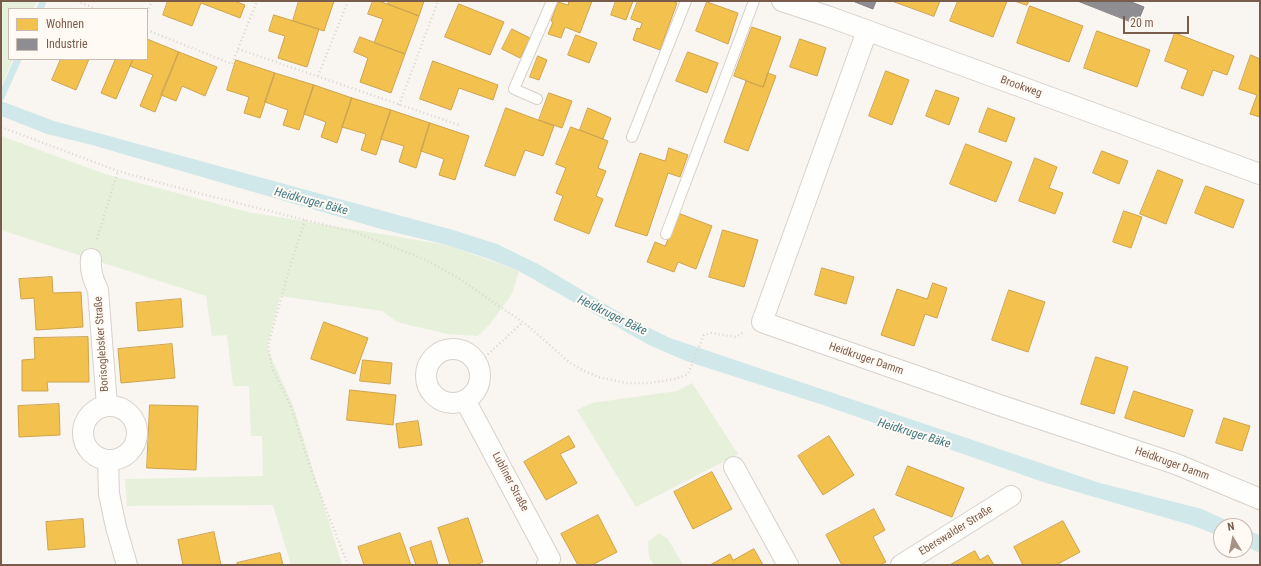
<!DOCTYPE html>
<meta charset="utf-8">
<style>
body{margin:0}
#map{position:relative;width:1261px;height:566px;overflow:hidden;background:#f9f5f0;font-family:"Roboto Condensed",sans-serif}
canvas{display:block}
.frame{position:absolute;inset:0;border:2px solid #7a5c4d;pointer-events:none}
.legend{position:absolute;left:8px;top:8px;width:140px;height:52px;box-sizing:border-box;background:#fffaf3;border:1px solid #cabbb1;margin:0;padding:5px 7px;list-style:none;font-size:12px;color:#7a5c4d}
.legend li{display:flex;align-items:center;gap:8px;height:20px}
.legend b{width:20px;border:1px solid #cabbb1}
.north{position:absolute;left:1213px;top:518px;width:40px;height:40px;box-sizing:border-box;background:#fffaf3;border:1px solid #cabbb1;border-radius:50%;rotate:350deg;font-size:11px;font-weight:700;line-height:16px;text-align:center;color:#7a5c4d}
.north::after{content:'';display:block;margin:auto;width:14px;height:18px;background:#a69286;clip-path:polygon(50% 0,100% 100%,50% 72%,0 100%)}
.scale{position:absolute;left:1123px;top:16px;width:66px;height:18px;box-sizing:border-box;border:2px solid #7a5c4d;border-top:0;padding-left:5px;font-size:12px;line-height:14px;white-space:nowrap;color:#7a5c4d;-webkit-text-stroke:3px #fffaf3;paint-order:stroke}
</style>
<div id="map">
<canvas width="1261" height="566"></canvas>
<div class="frame"></div>
<ul class="legend">
<li><b style="height:11px;background:#f2c14e"></b>Wohnen</li>
<li><b style="height:11px;background:#8d8d92"></b>Industrie</li>
</ul>
<div class="north">N</div>
<div class="scale">20 m</div>
</div>
<script>
const ctx = document.querySelector('canvas').getContext('2d');
ctx.lineJoin = 'round';
function fill(path, color) {
  ctx.fillStyle = color;
  ctx.fill(path, 'evenodd');
}
function stroke(path, color, width, dash) {
  ctx.strokeStyle = color;
  ctx.lineWidth = width;
  ctx.lineCap = dash ? 'butt' : 'round';
  ctx.setLineDash(dash || []);
  ctx.stroke(path);
}
function drawText(font, color, halo, rows, align = 'center') {
  ctx.font = font + ' "Roboto Condensed",sans-serif';
  ctx.lineWidth = 4;
  ctx.setLineDash([]);
  ctx.textBaseline = 'middle';
  ctx.strokeStyle = halo;
  ctx.fillStyle = color;
  for (const [text, x, y, turn = 0] of rows) {
    ctx.save();
    ctx.translate(x, y);
    ctx.rotate((+turn || 0) * Math.PI / 180);
    ctx.textAlign = isNaN(turn) ? turn : align;
    if (halo) ctx.strokeText(text, 0, 0);
    ctx.fillText(text, 0, 0);
    ctx.restore();
  }
}
fill(new Path2D(`
 M1,1H37L33,9H9V59H13L1,87Z
 M1,136L105,174L248,212L447,245L519,271L512,294L490,324L478,336L447,334L397,322L382,311L280,296L267,348L294,408L342,565H291L273,505L127,506L125,479L263,476L262,436H251L249,386H233L227,335L212,336L206,296L1,230Z
 M692,383L738,454L636,507L577,410L592,403L677,391Z
 M659,533L668,539L683,565H654L649,557L648,542Z`), '#e7f0db');
fill(new Path2D(`
 M1,101L54,121L453,230L497,244L540,265L627,317L670,338L1100,483L1202,509L1239,526H1221V537L1194,526L1043,482L823,405L686,361L649,345L519,271L489,259L447,245L381,229L92,145L47,134L1,116Z
 M1245,529L1260,535V553L1245,546Z`), '#d0e8ea');
const homes = new Path2D(`
 M168,1H234L245,5L240,18L201,3L192,26L163,15Z
 M299,1H334L324,31L293,21Z
 M373,1H379L419,16L405,54L374,43L383,19L368,14Z
 M389,1H424L419,16L388,4Z
 M569,1H592L580,33L565,27L561,38L548,34L553,22L551,21L558,2L568,5Z
 M616,1H633L626,20L611,15Z
 M638,1H672L677,3L660,50L633,40L637,28L640,29L642,23L631,19Z
 M892,1H940L934,16Z
 M958,1H1007L993,37L950,21Z
 M1015,1H1029L1027,5Z
 M707,2L738,13L728,44L696,31Z
 M459,4L504,22L490,55L445,37Z
 M1030,6L1083,26L1069,62L1017,43Z
 M274,15L319,29L307,67L278,58L285,36L269,31Z
 M752,27L781,37L763,87L734,76Z
 M512,29L530,38L520,58L502,49Z
 M1097,31L1150,50L1137,87L1084,68Z
 M1175,33L1234,56L1227,75L1213,70L1203,96L1181,88L1188,70L1165,61Z
 M576,35L597,43L589,63L568,55Z
 M360,37L405,54L391,93L360,82L368,58L354,52Z
 M147,39L179,52L155,112L140,106L153,75L130,66L133,59H147Z
 M800,39L826,48L817,76L790,67Z
 M179,52L217,67L205,96L182,86L176,101L161,95Z
 M688,52L718,63L707,93L676,81Z
 M1251,55L1260,59V117L1250,114L1257,95L1239,89Z
 M538,56L547,60L539,80L530,77Z
 M61,59H89L76,90L52,80Z
 M113,59H133L116,99L101,93L115,60Z
 M236,60L275,73L260,118L244,113L249,97L227,90Z
 M433,61L498,85L493,100L459,88L451,110L420,99Z
 M886,71L909,80L892,125L869,116Z
 M275,73L314,85L299,130L283,125L288,110L265,102Z
 M768,73L776,76L748,151L724,142L746,81L763,87Z
 M314,85L352,98L337,143L321,137L326,122L304,114Z
 M936,90L959,98L949,125L926,116Z
 M549,93L572,101L562,128L539,120Z
 M352,98L391,110L376,155L361,150L366,134L342,127Z
 M506,108L554,126L543,156L525,150L515,176L485,166Z
 M588,108L611,118L603,139L580,130Z
 M988,108L1015,118L1006,142L979,132Z
 M391,110L430,123L416,168L399,162L404,146L381,139Z
 M430,123L469,136L455,180L439,175L444,159L421,151Z
 M571,127L608,141L598,168L606,171L596,196L603,199L589,234L554,220L563,196L556,193L566,168L556,164Z
 M966,144L1012,162L996,202L950,184Z
 M669,148L688,155L680,177L668,173L647,236L615,226L640,153L665,161Z
 M1102,151L1128,161L1119,184L1093,173Z
 M1035,158L1057,167L1049,188L1063,193L1055,214L1019,201Z
 M1158,170L1183,180L1166,224L1140,214Z
 M1206,186L1244,200L1233,228L1195,213Z
 M1124,211L1142,217L1131,248L1113,242Z
 M678,213L712,226L696,269L678,262L674,272L647,262L655,242L665,246Z
 M723,230L758,240L744,287L709,277Z
 M822,268L854,277L846,304L815,295Z
 M52,277L53,293L81,292L83,327L36,330L34,298L21,299L19,279Z
 M933,283L947,288L937,318L925,314L914,346L881,335L897,289L927,299Z
 M1009,290L1045,302L1028,352L992,340Z
 M181,299L183,327L138,331L136,303Z
 M324,322L368,338L355,374L311,359Z
 M88,337L89,382H47L48,391H22V360L35,359L34,338Z
 M172,344L175,378L121,383L118,349Z
 M1096,357L1128,367L1114,414L1081,404Z
 M363,360L392,363L390,384L360,381Z
 M350,390L396,395L393,425L347,420Z
 M1134,391L1193,410L1184,437L1125,418Z
 M59,404L60,435L19,437L18,406Z
 M150,405L198,406L196,470L147,468Z
 M1224,418L1250,426L1242,451L1216,443Z
 M418,421L422,445L399,448L396,424Z
 M569,436L575,447L560,454L577,483L546,500L524,462Z
 M829,436L854,475L823,495L798,456Z
 M908,466L964,488L952,517L896,495Z
 M712,472L732,509L693,529L674,492Z
 M874,509L885,530L873,537L886,562L880,565H842L826,535Z
 M598,515L617,552L592,565H578L561,534Z
 M468,518L483,562L475,565H450L438,528Z
 M83,519L85,547L48,550L46,522Z
 M1063,521L1080,552L1056,565H1023L1014,547Z
 M214,532L221,565H183L178,540Z
 M400,533L411,565H364L358,547Z
 M431,541L438,565H416L410,548Z
 M754,549L763,565H710L730,554L733,560Z
 M975,551L980,560L988,555L994,565H950Z
 M280,553L283,565H237V563Z`);
fill(homes, '#f2c14e');
stroke(homes, '#cea34e', 1);
const industry = new Path2D(`
 M855,1H876L873,9L855,2Z
 M1078,1H1129L1144,7L1137,24Z`);
fill(industry, '#8d8d92');
stroke(industry, '#877e7d', 1);
stroke(new Path2D(`
 M40,9L43,1
 M1,97L18,59`), '#d0e8ea', 7);
const lane = new Path2D(`
 M537,99L514,89L552,1
 M632,137L686,1
 M666,234L754,1`);
const street = new Path2D(`
 M782,1L830,17L1260,174
 M867,31L762,322L999,405L1176,464L1260,499
 M91,259C90,271 93,279 98,290L107,406
 M426 376a27 27 0 1 1 54 0a27 27 0 1 1-54 0Z
 M465,400L550,559L547,565
 M83 433a27 27 0 1 1 54 0a27 27 0 1 1-54 0Z
 M108,460L109,494L116,527L127,565
 M734,467L788,565
 M901,565L1011,496`);
stroke(lane, '#d7d1cb', 12);
stroke(street, '#d7d1cb', 22);
stroke(new Path2D(`
 M77,1L96,9
 M147,12L152,1
 M147,30L232,64L257,1
 M238,49L459,125
 M318,76L348,1
 M399,105L438,1
 M1,127L118,171L194,192L357,233L426,260L458,278L527,325L569,362L582,370L598,377L626,383H650L675,379L688,374L704,335L711,333L736,337L744,332
 M305,220L289,270L268,346L272,368L290,404L313,476L348,565
 M97,239L118,171
 M478,367L486,356L523,322`), '#dcd5d0', 2.5, [1, 3]);
stroke(lane, '#fefefd', 10);
stroke(street, '#fefefd', 20);
drawText('11px', '#7a5c4d', '#fffaf3', [
 ["Brookweg",1021,87,20],
 ["Borisoglebsker Straße",102,344,-94],
 ["Heidkruger Damm",866,359,19],
 ["Heidkruger Damm",1172,464,20],
 ["Lubliner Straße",510,482,62],
 ["Eberswalder Straße",956,531,-32]
]);
drawText('italic 12px', '#437c86', '#fffaf3', [
 ["Heidkruger Bäke",311,202,15],
 ["Heidkruger Bäke",612,316,26],
 ["Heidkruger Bäke",914,434,17]
]);
</script>
